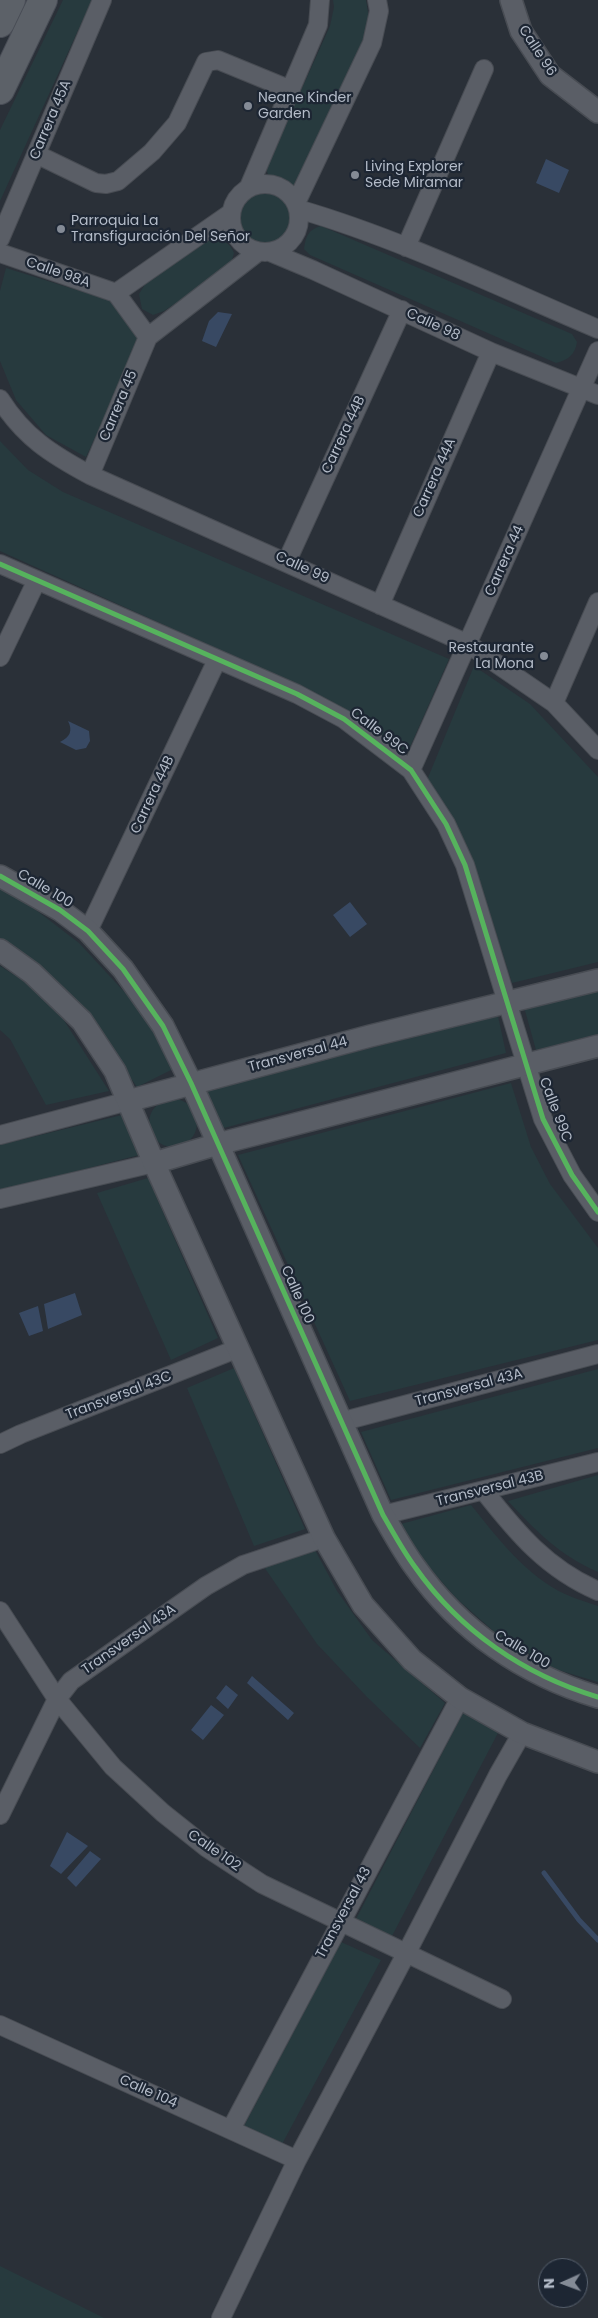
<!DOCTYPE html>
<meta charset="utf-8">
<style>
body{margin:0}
#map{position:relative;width:598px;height:2318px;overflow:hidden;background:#2a3038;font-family:Poppins,sans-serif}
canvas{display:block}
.north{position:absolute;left:538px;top:2258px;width:50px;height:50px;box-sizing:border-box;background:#1d2633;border:1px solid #59626f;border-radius:50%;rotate:268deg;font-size:14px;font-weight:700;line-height:20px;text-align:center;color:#b4bcc9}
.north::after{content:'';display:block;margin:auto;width:18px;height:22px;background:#848b96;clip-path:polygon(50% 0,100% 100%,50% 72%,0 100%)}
</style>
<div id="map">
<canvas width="598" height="2318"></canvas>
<div class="north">N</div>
</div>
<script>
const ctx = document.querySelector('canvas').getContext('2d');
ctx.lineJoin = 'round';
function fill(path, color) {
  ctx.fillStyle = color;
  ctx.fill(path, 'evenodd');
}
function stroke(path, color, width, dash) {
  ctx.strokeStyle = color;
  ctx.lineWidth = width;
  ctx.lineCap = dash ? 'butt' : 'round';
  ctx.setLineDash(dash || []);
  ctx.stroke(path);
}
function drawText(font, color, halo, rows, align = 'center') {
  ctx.font = font + ' Poppins,sans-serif';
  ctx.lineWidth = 4.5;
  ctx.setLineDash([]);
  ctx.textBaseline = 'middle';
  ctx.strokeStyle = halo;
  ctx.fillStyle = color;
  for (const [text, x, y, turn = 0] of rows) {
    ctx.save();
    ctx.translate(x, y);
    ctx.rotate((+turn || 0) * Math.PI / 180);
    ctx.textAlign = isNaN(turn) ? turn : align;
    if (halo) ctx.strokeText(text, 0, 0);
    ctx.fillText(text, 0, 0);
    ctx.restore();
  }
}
fill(new Path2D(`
 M63,0H92L0,201V130Z
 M333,0H366L369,19L365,35L303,180L296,186L281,184L269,177L266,168L330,26L334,7Z
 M239 217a26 26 0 1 1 52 0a26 26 0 1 1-52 0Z
 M321,226L572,334L577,342C575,355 568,360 556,363L310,255L304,249C306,236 308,230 321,226Z
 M211,239C224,240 229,242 234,253L230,267L164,311L153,315L142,309L139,294L146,283Z
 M6,268L109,300L140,340L86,457L46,435L16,400L0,361V291Z
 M0,441L28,470L63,492L449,659L410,747L401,752L347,711L202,642L0,551Z
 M474,666L530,704L598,777V962L512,983L472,857L454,820L427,780Z
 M0,887L36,910L79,943L130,998L156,1036L173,1069L137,1087L87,1016L0,939Z
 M0,966L24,981L58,1011L109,1091L46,1105L10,1039L0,1030Z
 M598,988V1034L536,1050L524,1007Z
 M498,1016L506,1053L220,1129L204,1090Z
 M511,1083L531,1147L550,1184L598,1248V1340L350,1401L238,1155Z
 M149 1123a24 24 0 1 1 48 0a24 24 0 1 1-48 0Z
 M126,1114L143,1154L0,1191V1145Z
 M148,1178L218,1338L171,1360L97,1193Z
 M234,1368L305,1529L254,1546L187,1388Z
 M598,1369V1448L391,1500L361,1432Z
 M598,1475V1572C559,1555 537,1532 508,1501Z
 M471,1505C497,1537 526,1576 565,1594C576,1599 587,1602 598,1606V1682L555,1669L499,1636L456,1598L422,1559L401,1524Z
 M314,1548L337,1591L372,1640L445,1703L420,1748L367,1697L317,1644L262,1564Z
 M463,1713L499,1731L392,1936L356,1919Z
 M341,1942L381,1960L281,2146L243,2128Z
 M0,2266L104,2318H0Z`), '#273a3e');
fill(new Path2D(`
 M546,159L569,170L559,193L536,183Z
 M218,312L232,314L216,347L202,341L209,321Z
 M68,721L89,731L90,741L86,748L76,750L60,742C70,737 73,731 68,721Z
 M350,902L367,924L350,937L333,915Z
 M75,1293L82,1315L48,1329L44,1304Z
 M38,1306L43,1331L29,1336L19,1313Z
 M252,1676L294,1713L288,1720L247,1683Z
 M226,1685L238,1695L228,1709L216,1698Z
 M211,1705L224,1715L203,1740L191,1730Z
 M67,1832L88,1846L61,1874L50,1866Z
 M90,1851L101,1859L76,1887L67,1878Z`), '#384963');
stroke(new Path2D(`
 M544,1873L579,1920L598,1940`), '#384963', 5);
const minor = new Path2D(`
 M36,154L96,183L106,184L118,181L152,152L177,123L206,62L218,60L291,90
 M231 218a34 34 0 1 1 68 0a34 34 0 1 1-68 0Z
 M249,187L318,25L320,0
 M296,203L372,43L379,11L377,0
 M298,209C401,239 499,287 598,329
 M0,239L102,0
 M406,247L484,69
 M270,252L313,270L491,352L598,395
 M0,253L116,293
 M116,293L231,213
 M116,293L148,337
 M0,399C24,437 51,454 90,475L468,644L554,703L598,750
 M90,475L148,337L258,252
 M287,561L402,310
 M0,564L297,694L344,719L411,770L446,824L465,865L543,1119L572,1175L598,1212
 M380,605L491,352
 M0,657L37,580
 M554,703L598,602
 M411,770L598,351
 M88,931L217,660
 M0,1135L128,1101
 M0,1199L154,1163
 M340,1422L598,1354
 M0,1444L21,1434L239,1348
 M484,1491C517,1533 547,1569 598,1591
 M383,1515L598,1462
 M0,1611L57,1699L113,1767L163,1813L207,1848L262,1884L502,1999
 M0,1815L57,1699L71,1681L206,1586L243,1565L324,1538
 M0,2025L297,2160
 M231,2129L460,1698
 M221,2318L297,2160L406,1954L498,1775L522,1733`);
const tertiary = new Path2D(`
 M511,0L521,31L550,75L598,112
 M0,876L60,910L88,931L123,969L163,1026L191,1083L383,1515C393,1532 403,1551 415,1567C460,1631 524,1675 598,1697
 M0,950L32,973L82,1021L115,1071L154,1163L324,1538L363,1605L412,1660L460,1698L522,1733L598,1762
 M128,1101L370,1036L598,980
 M154,1163L218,1144L598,1046`);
const primary = new Path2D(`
 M0,23L11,0
 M0,90L43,0`);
stroke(minor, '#484c53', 20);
stroke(tertiary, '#484c53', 24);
stroke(primary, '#484c55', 30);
stroke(minor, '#5a5e66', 18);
stroke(tertiary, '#5a5e66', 21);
stroke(primary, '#5c6168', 28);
stroke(new Path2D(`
 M0,564L297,694L344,719L411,770L446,824L465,865L543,1119L572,1175L598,1212
 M0,876L60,910L88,931L123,969L163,1026L191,1083L383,1515C393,1532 403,1551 415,1567C460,1631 524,1675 598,1697`), '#56b35d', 5);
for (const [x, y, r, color] of [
 [248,106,5,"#848b96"],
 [355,175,5,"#848b96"],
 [61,229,5,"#848b96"],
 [544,656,5,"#848b96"]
]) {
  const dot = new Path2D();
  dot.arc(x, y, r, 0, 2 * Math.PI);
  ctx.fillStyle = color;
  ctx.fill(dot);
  stroke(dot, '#1d2633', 2);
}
drawText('14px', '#b4bcc9', '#1d2633', [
 ["Calle 96",537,51,57],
 ["Carrera 45A",51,120,-67],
 ["Calle 98A",58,273,19],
 ["Calle 98",433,325,25],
 ["Carrera 45",119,406,-67],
 ["Carrera 44B",344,435,-65],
 ["Carrera 44A",435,478,-66],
 ["Carrera 44",505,561,-66],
 ["Calle 99",302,568,25],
 ["Calle 99C",379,732,37],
 ["Carrera 44B",153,795,-65],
 ["Calle 100",45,889,31],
 ["Transversal 44",298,1055,-15],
 ["Calle 99C",555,1110,69],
 ["Calle 100",297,1295,66],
 ["Transversal 43A",469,1388,-15],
 ["Transversal 43C",119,1396,-21],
 ["Transversal 43B",490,1489,-14],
 ["Transversal 43A",129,1640,-35],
 ["Calle 100",522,1650,31],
 ["Calle 102",214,1851,35],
 ["Transversal 43",344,1913,-62],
 ["Calle 104",148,2092,24]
]);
drawText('14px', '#b4bcc9', '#1d2633', [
 ["Neane Kinder",258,98],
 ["Garden",258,114],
 ["Living Explorer",365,167],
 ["Sede Miramar",365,183],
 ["Parroquia La",71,221],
 ["Transfiguración Del Señor",71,237],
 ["Restaurante",534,648,"right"],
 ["La Mona",534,664,"right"]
], 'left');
</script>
